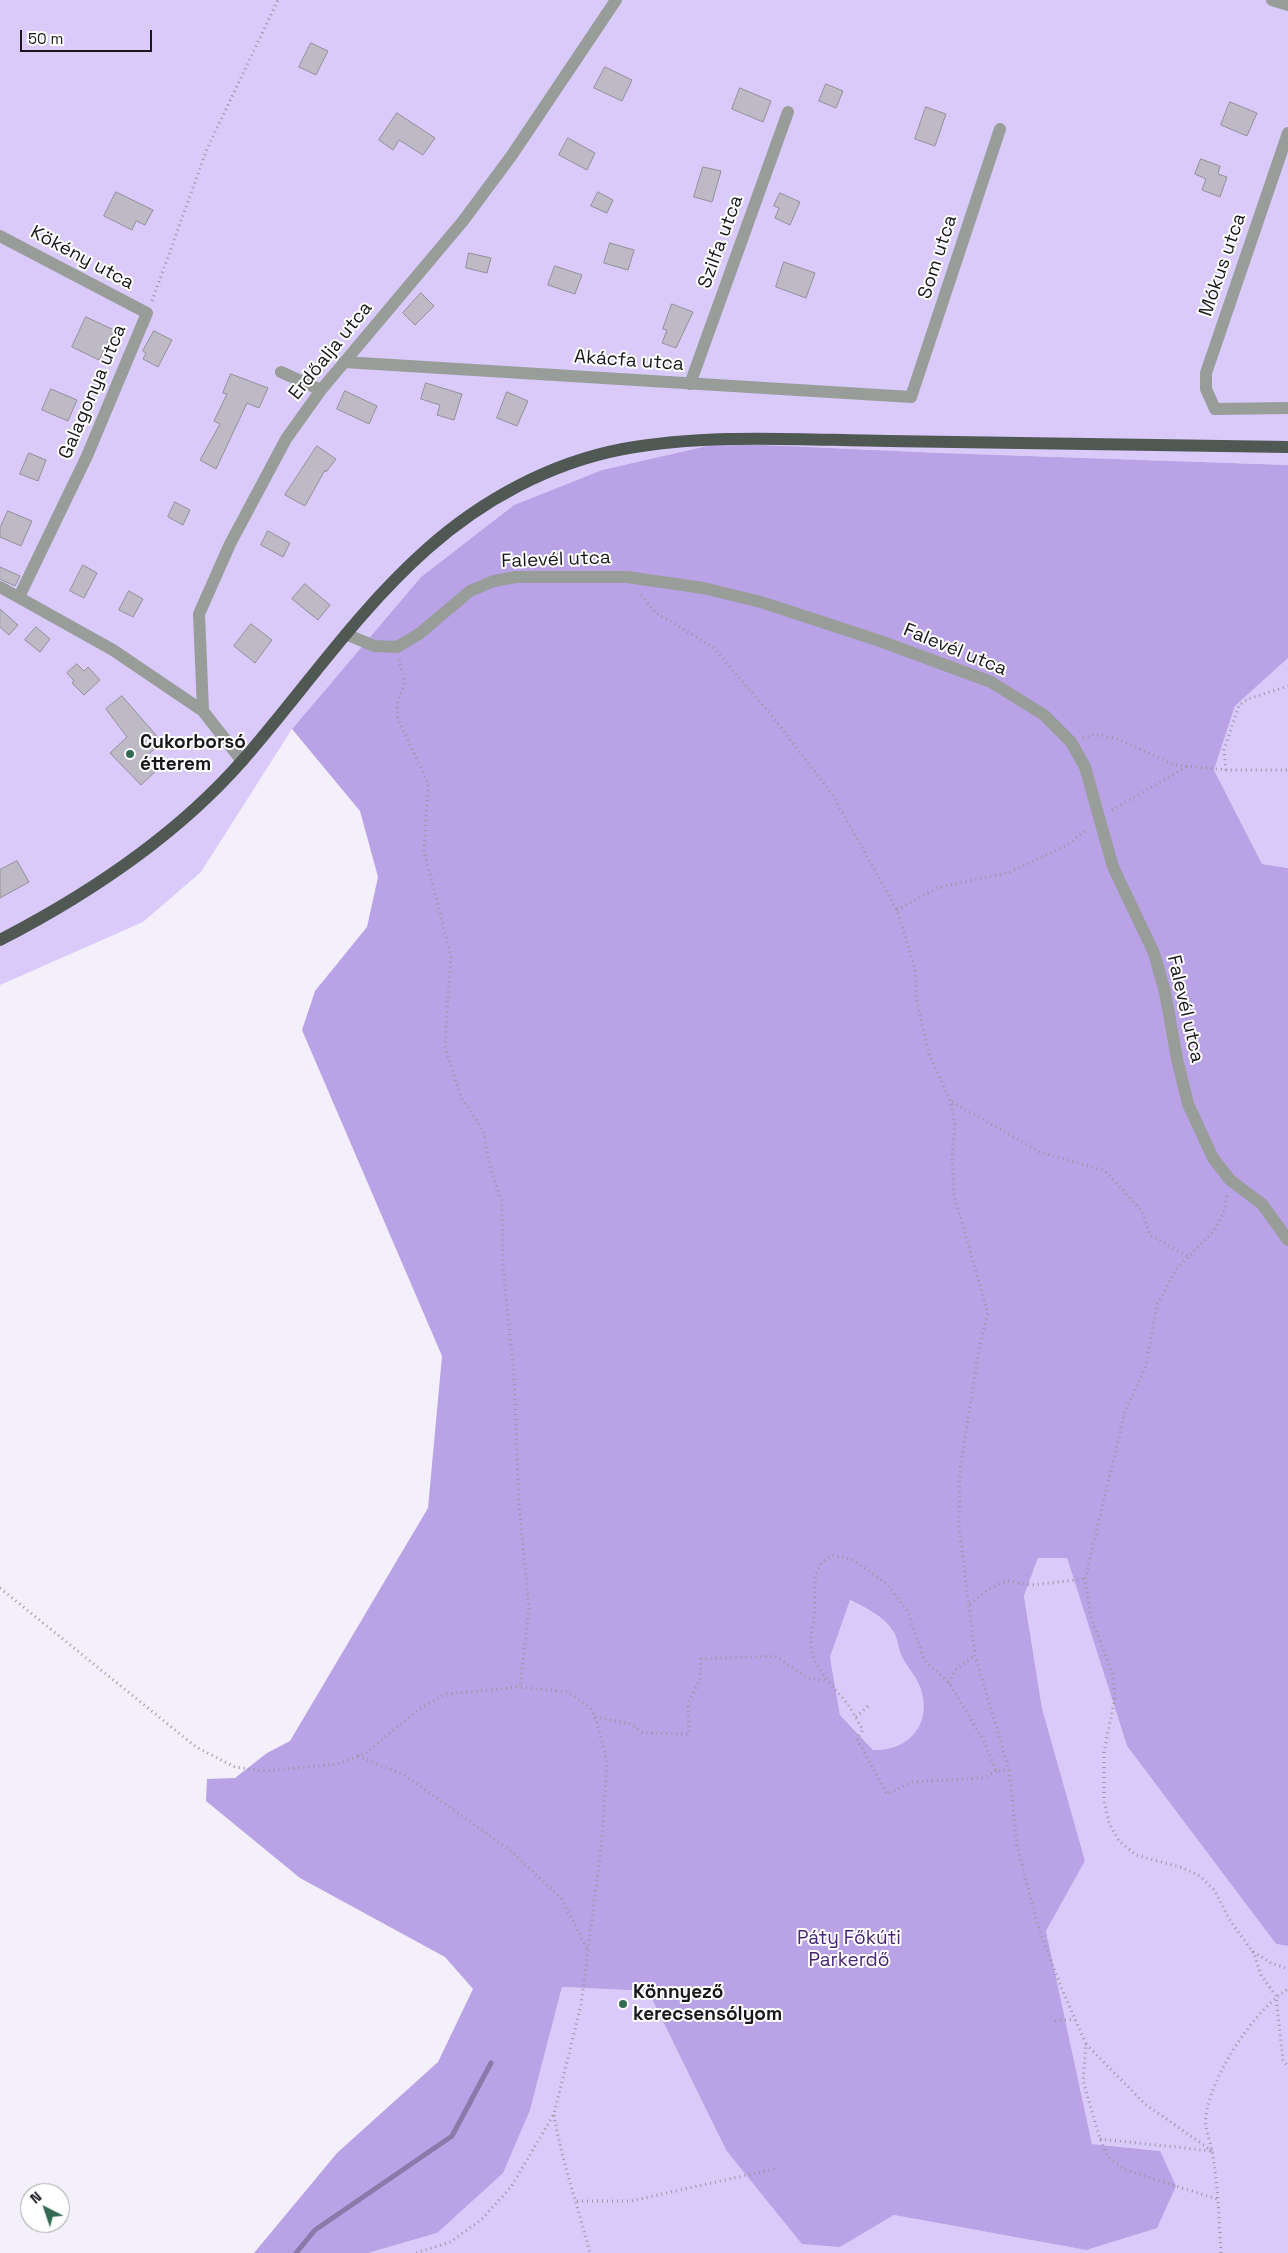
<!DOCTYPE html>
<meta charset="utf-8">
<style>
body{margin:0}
#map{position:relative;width:1288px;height:2253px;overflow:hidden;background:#f3f0fb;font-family:"Space Grotesk",sans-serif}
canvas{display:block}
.north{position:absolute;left:20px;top:2183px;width:50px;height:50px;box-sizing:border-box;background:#fff;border:1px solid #a3a2a4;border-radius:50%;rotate:319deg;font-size:14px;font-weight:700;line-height:20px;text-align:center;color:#18171b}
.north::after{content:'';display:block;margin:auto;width:18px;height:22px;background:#326a53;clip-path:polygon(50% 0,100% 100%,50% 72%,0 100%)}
.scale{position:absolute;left:20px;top:30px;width:132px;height:22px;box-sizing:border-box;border:2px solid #18171b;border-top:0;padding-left:6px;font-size:15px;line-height:18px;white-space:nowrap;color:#18171b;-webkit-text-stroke:4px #fff;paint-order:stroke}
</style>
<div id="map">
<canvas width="1288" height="2253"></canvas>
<div class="north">N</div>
<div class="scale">50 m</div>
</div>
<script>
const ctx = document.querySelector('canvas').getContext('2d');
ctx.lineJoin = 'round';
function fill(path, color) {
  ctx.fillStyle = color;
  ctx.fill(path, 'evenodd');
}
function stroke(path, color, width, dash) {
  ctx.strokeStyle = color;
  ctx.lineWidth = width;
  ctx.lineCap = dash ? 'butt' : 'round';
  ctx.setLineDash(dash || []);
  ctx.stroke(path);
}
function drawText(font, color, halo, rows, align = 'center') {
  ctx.font = font + ' "Space Grotesk",sans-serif';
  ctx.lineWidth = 4;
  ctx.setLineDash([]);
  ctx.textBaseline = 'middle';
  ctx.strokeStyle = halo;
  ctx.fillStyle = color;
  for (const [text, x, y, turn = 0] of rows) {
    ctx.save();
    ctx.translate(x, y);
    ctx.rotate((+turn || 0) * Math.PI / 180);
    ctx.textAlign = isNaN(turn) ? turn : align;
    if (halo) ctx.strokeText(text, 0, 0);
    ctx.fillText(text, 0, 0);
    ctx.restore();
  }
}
fill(new Path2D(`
 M0,0H1288V465L942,453L720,443L602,470L514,505L421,577L292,729L201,872L143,922L0,985Z
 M1288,658V868L1262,864L1214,770L1235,706Z
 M1038,1558H1067L1127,1746L1276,1944L1288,1946V2253H368L437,2233L530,2110L562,1987L648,1991L726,2150L840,2247L894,2215L1086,2250L1160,2151L1092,2144L1046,1931L1085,1861L1042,1708L1024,1596Z
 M849,1600C865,1608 883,1616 893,1631C898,1638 898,1649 902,1657C907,1667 916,1676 920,1687C933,1724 910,1751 873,1750L840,1715L830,1657Z`), '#d9cafa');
fill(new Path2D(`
 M720,443L942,453L1288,465V658L1235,706L1214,770L1262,864L1288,868V1946L1276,1944L1127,1746L1067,1558H1038L1024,1596L1042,1708L1085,1861L1046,1931L1092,2144L1160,2151L1176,2186L1157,2228L1086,2250L894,2215L840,2247L802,2244L726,2150L648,1991L562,1987L530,2110L503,2173L437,2233L368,2253H254L337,2153L438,2062L473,1989L445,1957L300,1878L206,1801L207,1779L235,1778L267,1753L290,1741L428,1508L442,1356L302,1030L315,991L367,927L378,877L360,811L292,729L421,577L514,505L602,470ZM850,1600C865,1608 884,1616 893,1631C898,1638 898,1649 902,1657C907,1667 916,1676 920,1687C933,1723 910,1751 873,1750L840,1715L830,1657Z`), '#b9a2e5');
stroke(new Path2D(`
 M296,2253L315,2230L452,2136L491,2063`), '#8a7aaa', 5);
const building = new Path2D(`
 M311,43L328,51L316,75L299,67Z
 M605,67L632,80L622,101L594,88Z
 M826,84L843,91L836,108L819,101Z
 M740,88L771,101L763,122L732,109Z
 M1230,102L1257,113L1247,136L1221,125Z
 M926,107L946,114L935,146L915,139Z
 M397,113L435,138L423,155L399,140L393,150L379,140Z
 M568,138L595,153L587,170L559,155Z
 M1201,159L1220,166L1218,174L1227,177L1220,197L1202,190L1206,179L1195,174Z
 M703,167L721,171L712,202L694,197Z
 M116,192L153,210L145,225L136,221L132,230L104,216Z
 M598,192L613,200L607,213L591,206Z
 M780,193L800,202L790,225L775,218L779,208L774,206Z
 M610,243L634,250L628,270L604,263Z
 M469,253L491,258L487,273L466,268Z
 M784,262L815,273L806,298L776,287Z
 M555,266L582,275L575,294L548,285Z
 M421,293L434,306L415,325L403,313Z
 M672,304L693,312L676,348L662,343L667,330L663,329Z
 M86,317L114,330L99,360L72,347Z
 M154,331L172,340L158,367L143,359L146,353L143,351Z
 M231,374L268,388L259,408L247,403L216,469L200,460L220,424L214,421L227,394L223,393Z
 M426,383L462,394L454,420L437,415L440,405L421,399Z
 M51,389L77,400L68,421L42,410Z
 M345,391L377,406L369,424L337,409Z
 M507,392L528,401L517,426L497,418Z
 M317,446L336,459L326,472L325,470L305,506L285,495Z
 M29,453L46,460L38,481L20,474Z
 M175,502L190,510L183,525L168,517Z
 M8,511L32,521L21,546L0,537V528Z
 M268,531L290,543L283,557L261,545Z
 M83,565L97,573L84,598L70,591Z
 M0,567L20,576L15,586L0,579Z
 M305,584L330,605L318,620L292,599Z
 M129,591L143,599L133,617L119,610Z
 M0,609L18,625L9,635L0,627Z
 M251,624L272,640L255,663L234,646Z
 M36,627L50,639L40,652L25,640Z
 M77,664L84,671L88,667L100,680L84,695L72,683L74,681L67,673Z
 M122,696L162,742L148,755L160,767L141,785L110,753L127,737L106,709Z
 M17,861L29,882L0,898V870Z`);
fill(building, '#bdbac5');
stroke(building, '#93909b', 1);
stroke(new Path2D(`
 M152,301L207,149L278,0
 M641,595L656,613L713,647L772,716L832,794L897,910L915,969L917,1003L929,1054L951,1102L955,1125L952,1156L954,1195L988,1313L980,1343L960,1470L959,1527L975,1655L1009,1770L1017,1845L1037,1923L1061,1987L1086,2044L1083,2081L1100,2139L1108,2157L1125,2170L1217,2199
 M399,659L405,682L397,704L398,719L428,783L424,851L451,956L445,1046L461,1097L483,1130L491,1171L502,1201L503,1266L514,1375L519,1505L529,1608L520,1687
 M1083,738L1094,734L1118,739L1174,765L1226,770H1288
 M1226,770L1224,750L1239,705L1248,699L1288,686
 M1112,810L1188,766
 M897,910L937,888L1010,872L1067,845L1087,829
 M952,1102L1040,1152L1105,1171L1142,1211L1150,1235L1189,1257
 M1227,1196L1223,1214L1214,1231L1176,1269L1157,1305L1145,1369L1125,1411L1085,1579L1091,1617L1112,1673L1115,1697L1104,1752V1800L1109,1823L1119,1841L1136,1855L1183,1868L1200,1876L1215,1891L1229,1919L1252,1951L1271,1963L1288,1969
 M0,1588L196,1747L235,1767L263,1771L338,1764L366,1753L419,1709L446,1694L520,1687L568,1692L590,1708L597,1722L607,1763L602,1840L581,2005L554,2114L511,2187L481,2220L450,2242L416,2253
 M970,1604L989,1589L1007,1581L1032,1585L1085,1579
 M949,1683L955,1670L975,1655
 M595,1717L631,1724L643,1733L689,1734L688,1704L700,1679L701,1659L775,1656L808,1678L828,1681
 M856,1717L868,1706
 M358,1756L406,1776L511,1851L561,1898L588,1951
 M996,1771L983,1778L912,1782L887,1794L857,1739L863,1730C858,1722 854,1714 849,1706C838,1691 816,1671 812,1652C809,1633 815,1620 815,1602C815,1581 812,1567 832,1555L851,1559L886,1583L908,1612L924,1660L949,1683L984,1741L996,1771L1009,1770
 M1253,1951L1261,1975L1276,1996L1283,2060L1288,2067
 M1055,2021L1075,2019
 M1086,2044L1145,2104L1212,2151
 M554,2115C562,2162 578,2207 590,2253
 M1100,2139L1212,2151
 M577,2201H631L778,2168
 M1221,2253C1219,2219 1218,2184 1212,2151C1210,2140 1204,2127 1206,2117C1210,2077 1254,2010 1288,1989`), '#99979f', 3, [1, 4]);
stroke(new Path2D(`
 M1272,0L1288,5
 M1288,133L1206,373V389L1215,409L1288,408
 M0,236L147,313L87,456L19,597
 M344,362L911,397L1000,129
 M281,372L321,390
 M690,384L788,112
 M0,587L113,650L203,711
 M346,634L374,646L397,647L419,634L470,591L494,581L516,577H627L703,588L761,602L883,642L991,682L1044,715L1071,742L1085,767L1113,867L1154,953L1165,992L1177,1059L1188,1104L1213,1158L1230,1180L1262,1204L1288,1240
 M242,761L203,711L199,614L230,544L286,439L321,390L463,221L512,155L616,0`), '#989d9a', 12);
stroke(new Path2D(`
 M0,940C89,894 176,836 242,761C304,690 357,611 427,549C482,500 550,463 623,449C710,433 800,440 888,441C1022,443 1155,446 1288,447`), '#4f5853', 12);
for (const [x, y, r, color] of [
 [130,754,5,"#326a53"],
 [623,2004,5,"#326a53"]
]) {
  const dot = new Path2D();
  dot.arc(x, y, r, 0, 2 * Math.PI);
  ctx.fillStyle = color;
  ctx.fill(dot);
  stroke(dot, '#fff', 2);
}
drawText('19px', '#18171b', '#fff', [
 ["Szilfa utca",721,242,-70],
 ["Som utca",938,257,-72],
 ["Kökény utca",82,258,28],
 ["Mókus utca",1223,265,-71],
 ["Erdőalja utca",331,351,-51],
 ["Akácfa utca",629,361,4],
 ["Galagonya utca",93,392,-67],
 ["Falevél utca",556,560,-2],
 ["Falevél utca",955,650,22],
 ["Falevél utca",1185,1009,77]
]);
drawText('bold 19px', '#18171b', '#fff', [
 ["Cukorborsó",140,743],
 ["étterem",140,765],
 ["Könnyező",633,1993],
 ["kerecsensólyom",633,2015]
], 'left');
drawText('19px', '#472573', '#fff', [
 ["Páty Főkúti",849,1939],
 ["Parkerdő",849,1961]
]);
</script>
